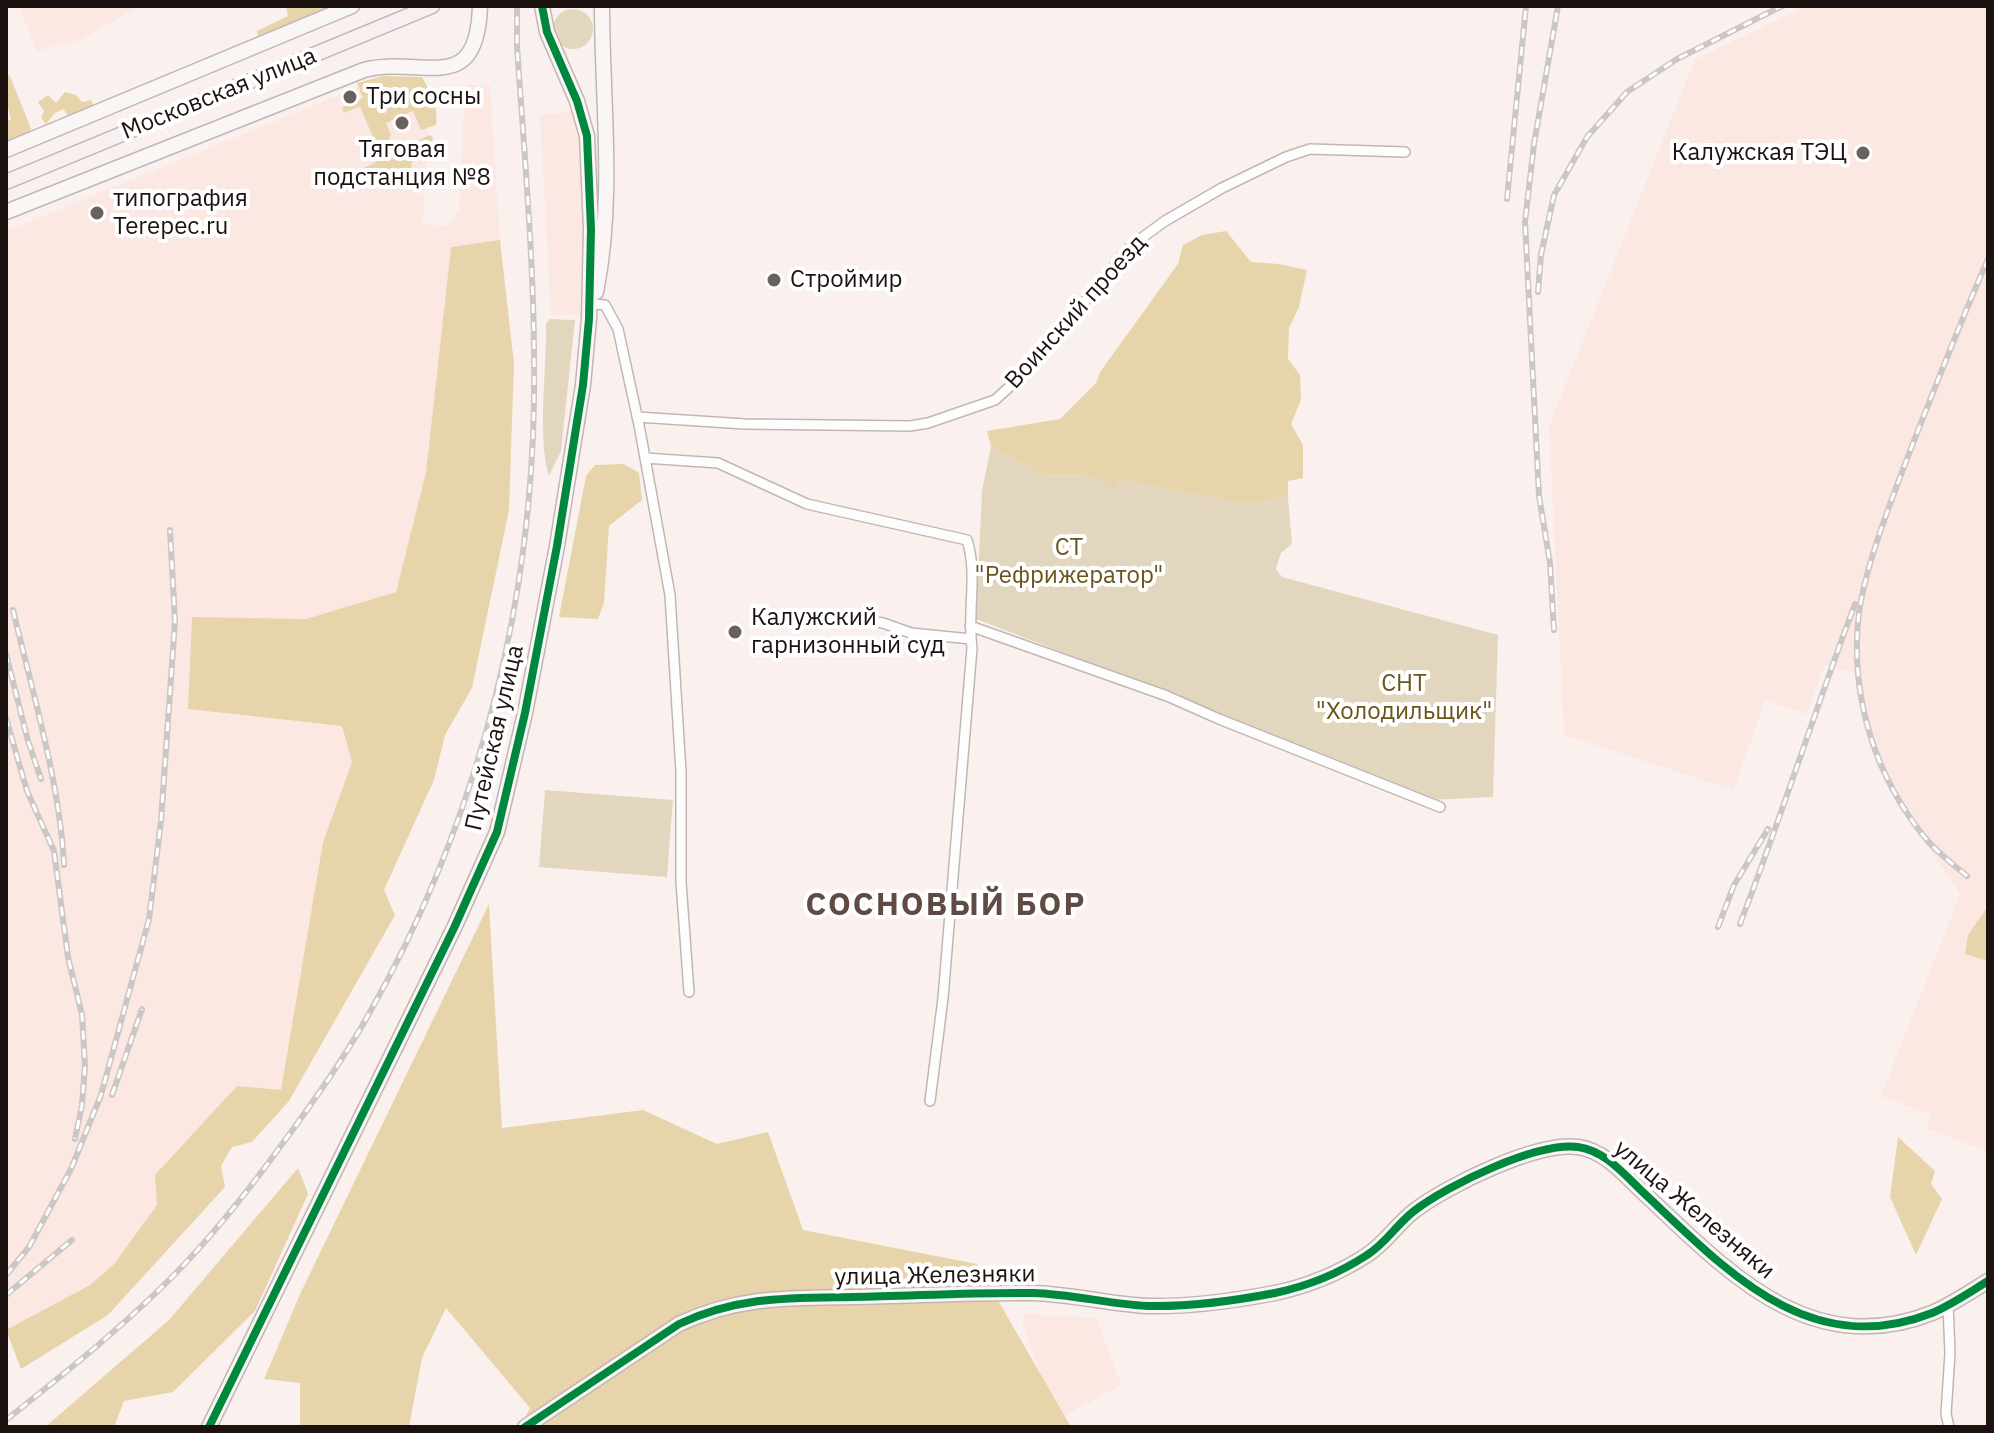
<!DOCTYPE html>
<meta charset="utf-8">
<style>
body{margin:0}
#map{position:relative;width:1994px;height:1433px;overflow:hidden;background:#faf1ef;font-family:"IBM Plex Sans",sans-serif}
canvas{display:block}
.frame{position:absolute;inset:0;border:8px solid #1c1310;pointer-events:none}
</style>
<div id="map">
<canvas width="1994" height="1433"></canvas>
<div class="frame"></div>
</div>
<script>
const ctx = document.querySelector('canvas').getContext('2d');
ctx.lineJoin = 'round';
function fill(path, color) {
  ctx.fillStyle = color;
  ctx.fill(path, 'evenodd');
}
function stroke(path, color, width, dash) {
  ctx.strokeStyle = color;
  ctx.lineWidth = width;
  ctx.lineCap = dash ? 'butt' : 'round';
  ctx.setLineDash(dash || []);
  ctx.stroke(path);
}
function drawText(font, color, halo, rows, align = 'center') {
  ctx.font = font + ' "IBM Plex Sans",sans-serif';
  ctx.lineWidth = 8;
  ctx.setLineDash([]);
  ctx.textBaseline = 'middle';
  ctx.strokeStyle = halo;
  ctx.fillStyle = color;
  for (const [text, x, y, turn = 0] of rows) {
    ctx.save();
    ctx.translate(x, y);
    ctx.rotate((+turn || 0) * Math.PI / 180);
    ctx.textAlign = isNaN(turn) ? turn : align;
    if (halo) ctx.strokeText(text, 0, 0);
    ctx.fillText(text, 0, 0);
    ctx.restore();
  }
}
fill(new Path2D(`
 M19,6H136L137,8L80,40L36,51Z
 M1807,6H1988V1152L1926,1128L1931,1115L1881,1096L1960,894L1896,802L1878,769L1864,729L1854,673L1825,665L1807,714L1765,701L1734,790L1564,735L1549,426L1695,59Z
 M373,81L428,119L423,224L447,226L459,209L465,85H490L500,240L451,248L426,472L396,592L306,619L192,617L188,709L342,726L352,762L323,842L281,1091L157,1205L114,1264L90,1285L6,1330V231Z
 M576,111L583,146L586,229L583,315H551L540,115Z
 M1024,1314L1096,1318L1122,1385L1058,1419L1023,1327Z`), '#fce8e2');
fill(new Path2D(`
 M553 29a20 20 0 1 1 40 0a20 20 0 1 1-40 0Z
 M550,319L575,320L561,451L549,476C537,439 547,365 546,323Z
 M991,446L1041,475L1092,476L1116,488L1118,480L1246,504L1288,498L1292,544L1281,553L1276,569L1282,577L1498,635L1493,797L1429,800L1197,704L976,619L982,491Z
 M545,790L673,800L667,877L539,867Z`), '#e3d6be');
fill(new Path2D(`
 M286,6H337L258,37L257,31L288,16Z
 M6,74L10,76L31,129L24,138L15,137L6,143V121L11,120L6,99Z
 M383,76L422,77C430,91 439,108 436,125L421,130L413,111L386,123L391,135L386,149L389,157L429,135L433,137L431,151H421L413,155L411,168L364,179V168L382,159L360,106L344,113L342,108L363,98L357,83Z
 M65,92L76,95L82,102L91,100L94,107L80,116L68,115L63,109L55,113L46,124L41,118L44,111L38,102L48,95L56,103Z
 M1226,231L1251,262L1279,264L1307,270L1299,307L1289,328L1288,359L1300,375L1301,400L1291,424L1303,445V478L1288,481V498L1246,504L1118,480L1117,489L1092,476L1041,475L991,446L987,431L1060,419L1096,383L1100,372L1178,264L1183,245L1202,235Z
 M500,240L514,364L509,510L472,688L445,735L434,780L384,890L395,915L289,1101L252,1142L232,1147L221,1166L225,1187L108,1315L21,1369L6,1330L90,1285L114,1264L157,1205L155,1175L237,1086L281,1090L323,842L352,762L342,726L188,709L192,617L306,619L396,592L426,472L451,247Z
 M624,464L639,473L642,500L609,526L604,603L598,619L559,617L586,476L595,465Z
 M489,904L502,1128L643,1110L717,1144L768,1132L803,1230L977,1264L1071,1427H520L530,1408L446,1308L422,1358L409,1427H300V1383L264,1379L301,1292Z
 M1988,906V961L1965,954L1968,935Z
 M1898,1137L1935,1171L1931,1184L1942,1199L1916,1255L1890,1197Z
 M298,1168L308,1194L255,1311L173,1392L124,1401L114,1427H45L169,1320Z`), '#e8d4aa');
const street = new Path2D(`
 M594,304L605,305L618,329L639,425L670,595L681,772V882L689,992
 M637,417L745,424L910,426L928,423L995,400L1027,371L1132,245L1165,221L1222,188L1286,157L1310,149L1405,152
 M645,458L718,463L807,504L967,540C978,574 967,612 972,648L943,998L930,1101
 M835,616L883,623L911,633L971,639
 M970,626L1167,696L1219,719L1440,807
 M1948,1304L1950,1353L1946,1414L1949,1427`);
const secondary = new Path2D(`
 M6,150L352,6
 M6,212L364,70C424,55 477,99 480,6
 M596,292C615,197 602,101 602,6
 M209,1427L454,928L497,832L525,713L557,546L583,385L589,319L591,229L587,136L577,101L547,32L542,6
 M525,1427L679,1324C739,1296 789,1298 854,1297C913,1296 973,1292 1033,1293C1071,1294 1109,1304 1147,1306C1189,1307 1233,1301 1275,1293C1308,1286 1338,1274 1367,1255C1385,1244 1397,1224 1414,1211C1448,1185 1536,1142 1578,1147C1607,1151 1627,1178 1647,1196C1728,1272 1810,1361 1932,1313C1951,1305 1970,1292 1988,1281`);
const primary = new Path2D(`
 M6,182L432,6`);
stroke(street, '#c0b7b5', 12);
stroke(secondary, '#c0b7b5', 17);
stroke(primary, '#c4b3b4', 17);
stroke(street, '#fefdfd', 9);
stroke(secondary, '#faf6f6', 14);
stroke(primary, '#f7eff0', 14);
const rail = new Path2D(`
 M1507,199L1526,6
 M1538,292L1541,255L1554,195L1587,137L1627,92L1677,59L1782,6
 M13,610C32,690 60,784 64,865
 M1554,630L1550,563L1539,496L1525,222L1534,144L1558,6
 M6,654L28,741L41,779
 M6,718L27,791L54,851L68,957L82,1015L85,1066L82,1105L75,1139
 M1967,876C1954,865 1938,853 1927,840C1875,778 1849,694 1859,613C1866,563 1892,499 1910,451C1935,387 1960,323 1988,259
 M1740,924C1781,818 1815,710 1855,604
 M1718,927L1734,885L1768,829
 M112,1095L142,1009
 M6,1275L29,1247L71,1169L101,1095L149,919L161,821L175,621L170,530
 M6,1295L72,1240
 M6,1420C65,1373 123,1327 176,1273C214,1234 248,1191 280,1147C312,1104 344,1059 370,1012C469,837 525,636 533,435C538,305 526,176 517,47V6`);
stroke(rail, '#cac7c6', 6);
stroke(rail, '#fff', 3, [9]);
stroke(new Path2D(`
 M209,1427L454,928L497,832L525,713L557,546L583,385L589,319L591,229L587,136L577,101L547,32L542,6
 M525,1427L679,1324C739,1296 789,1298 854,1297C913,1296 973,1292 1033,1293C1071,1294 1109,1304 1147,1306C1189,1307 1233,1301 1275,1293C1308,1286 1338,1274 1367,1255C1385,1244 1397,1224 1414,1211C1448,1185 1536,1142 1578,1147C1607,1151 1627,1178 1647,1196C1728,1272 1810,1361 1932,1313C1951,1305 1970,1292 1988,1281`), '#00873e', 8);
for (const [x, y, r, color] of [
 [350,97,8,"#6a615e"],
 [402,123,8,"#6a615e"],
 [1863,153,8,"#6a615e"],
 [97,213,8,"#6a615e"],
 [774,280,8,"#6a615e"],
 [735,632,8,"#6a615e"]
]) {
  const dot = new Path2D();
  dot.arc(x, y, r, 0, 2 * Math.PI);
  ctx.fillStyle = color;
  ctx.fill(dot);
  stroke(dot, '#fff', 3);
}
drawText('24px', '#1c1310', '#fff', [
 ["Московская улица",219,94,-22],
 ["Воинский проезд",1076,312,-48],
 ["Путейская улица",495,738,-77],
 ["улица Железняки",1694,1210,40],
 ["улица Железняки",935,1276,-1]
]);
drawText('24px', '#1c1310', '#fff', [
 ["Три сосны",366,97],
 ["Тяговая",402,150,"center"],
 ["подстанция №8",402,178,"center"],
 ["Калужская ТЭЦ",1847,153,"right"],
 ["типография",113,199],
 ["Terepec.ru",113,227],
 ["Строймир",790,280],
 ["Калужский",751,618],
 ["гарнизонный суд",751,646]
], 'left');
drawText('24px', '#69551c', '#fff', [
 ["СТ",1069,548],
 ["\"Рефрижератор\"",1069,576],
 ["СНТ",1404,684],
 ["\"Холодильщик\"",1404,712]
]);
ctx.letterSpacing = '2px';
drawText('bold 32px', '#604a44', '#fff', [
 ["СОСНОВЫЙ БОР",946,906]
]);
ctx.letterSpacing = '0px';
</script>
